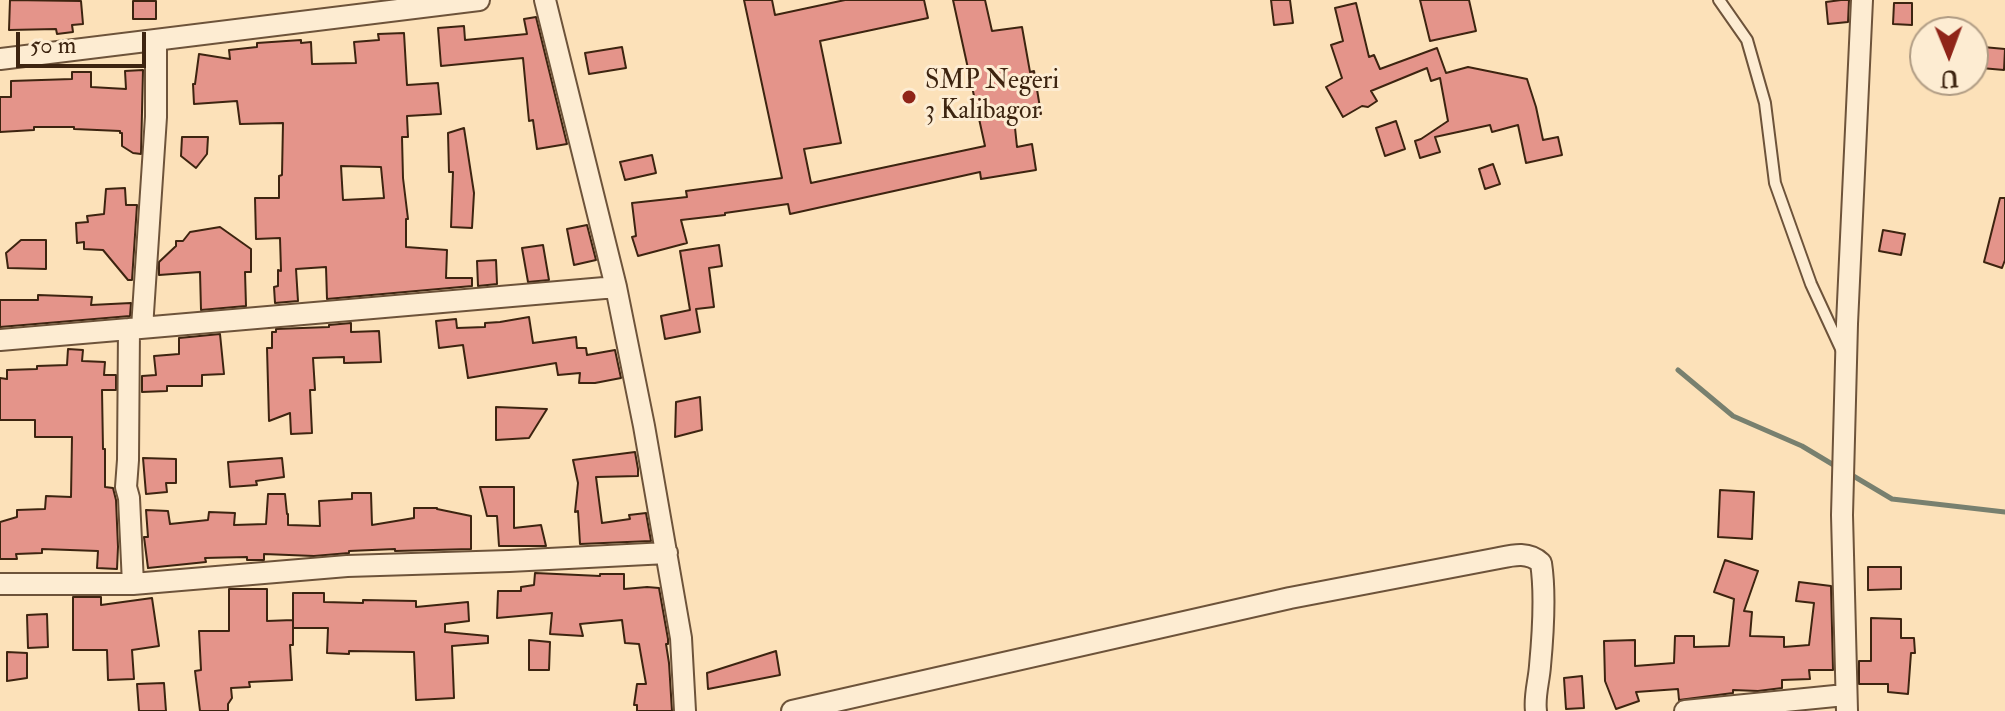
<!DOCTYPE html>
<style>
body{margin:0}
#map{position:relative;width:2005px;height:711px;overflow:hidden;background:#fce1b9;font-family:"IM FELL Double Pica",serif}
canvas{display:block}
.north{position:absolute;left:1909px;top:16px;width:80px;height:80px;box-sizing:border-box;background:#fdecd2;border:2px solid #b09c84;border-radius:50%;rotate:179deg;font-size:22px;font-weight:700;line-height:32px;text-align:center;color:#3d2410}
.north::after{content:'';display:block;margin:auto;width:28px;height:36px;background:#8f2418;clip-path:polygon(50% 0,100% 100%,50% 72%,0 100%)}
.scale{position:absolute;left:16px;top:32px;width:130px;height:36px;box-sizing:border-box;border:4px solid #3d2410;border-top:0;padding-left:10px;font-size:24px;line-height:28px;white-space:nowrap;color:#3d2410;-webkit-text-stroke:6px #fdecd2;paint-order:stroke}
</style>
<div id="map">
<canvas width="2005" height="711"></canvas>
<div class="north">U</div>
<div class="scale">50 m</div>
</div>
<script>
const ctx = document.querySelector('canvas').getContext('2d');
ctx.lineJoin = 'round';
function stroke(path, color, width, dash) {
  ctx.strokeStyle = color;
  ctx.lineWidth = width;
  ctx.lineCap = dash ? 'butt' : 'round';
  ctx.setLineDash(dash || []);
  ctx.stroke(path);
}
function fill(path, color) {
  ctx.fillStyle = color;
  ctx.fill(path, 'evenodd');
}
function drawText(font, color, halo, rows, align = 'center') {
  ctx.font = font + ' "IM FELL Double Pica",serif';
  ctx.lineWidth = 6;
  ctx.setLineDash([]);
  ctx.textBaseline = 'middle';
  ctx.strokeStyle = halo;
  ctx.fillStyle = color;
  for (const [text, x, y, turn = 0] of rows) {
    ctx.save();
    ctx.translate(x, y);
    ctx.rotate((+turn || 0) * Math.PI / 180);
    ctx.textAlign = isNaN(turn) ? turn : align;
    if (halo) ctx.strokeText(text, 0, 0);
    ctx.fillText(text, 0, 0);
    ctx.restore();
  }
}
stroke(new Path2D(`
 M1678,370L1733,416L1802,446L1837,467
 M1850,474L1892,499L2005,512`), '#78806f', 5);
const building = new Path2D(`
 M10,0L81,1L83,24L72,25L73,32L57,34L56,29L9,30Z
 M744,0H772L775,15L845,0H924L928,18L820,41L841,143L804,149L811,183L985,146L953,0H985L992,31L1022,27L1030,72L1034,71L1041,114L1014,118L1017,147L1032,144L1036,170L981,179L980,172L790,214L788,204L725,213V215L681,220L687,243L638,256L632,237L636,236L632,203L687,197L686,191L782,178Z
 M1271,0H1290L1293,23L1274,25Z
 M1420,0H1469L1476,31L1430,41Z
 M1841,0H1849L1848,22L1828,24L1826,2Z
 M133,1H156V19H133Z
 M1356,3L1369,57L1374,55L1380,69L1437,48L1446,73L1468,67L1527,79L1536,107L1543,140L1558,137L1562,155L1526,163L1518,125L1492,132L1490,125L1435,137L1440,152L1420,158L1415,141L1421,139L1448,121L1440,78L1431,81L1427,68L1371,91L1377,101L1368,107L1362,106L1343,117L1326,87L1342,78L1331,45L1343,41L1335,8Z
 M1894,3H1912V25L1893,24Z
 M536,17L567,144L537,149L533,120L529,121L523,58L441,66L438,28L464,26L465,40L527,34L524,19Z
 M404,33L407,85L438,83L441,114L407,116L408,137H402L403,178L408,219H406V247L447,250L446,278H472V286L327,299L326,267L296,269L298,301L275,303L274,287L278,286V270L281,271L280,238L256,239L255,198H279V176L282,175L283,123L240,124L237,101L194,104L193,84H195L199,54L230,59L229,50L257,47V43L301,40V43L311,42L312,64L356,63L354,42L379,40L378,34ZM341,166L381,167L384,198L343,200Z
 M622,47L626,68L589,74L585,53Z
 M1983,47L2005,49L2004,70L1981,68Z
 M143,70L141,154L133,153L122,146V133H120V131L74,129V127H34V130L0,132V97H11V81L72,79V72H91V87L126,89L125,71Z
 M1396,121L1405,149L1385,156L1376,128Z
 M464,128L474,193L472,228L451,227L453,172H449L448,133Z
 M182,137H208L207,154L196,168L181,156Z
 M652,155L656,173L625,180L620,162Z
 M1493,164L1500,184L1485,189L1479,169Z
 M125,188L126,205H137L132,280H128L103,250L84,249V242L77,243L76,223L88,222L87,216L104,214L106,189Z
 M2000,198H2005V260L2002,268L1984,262Z
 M587,225L596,260L574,265L567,229Z
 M220,227L251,249V272H245L246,306L201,310L200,272L159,275V262L176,246V241H183L190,232Z
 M1883,230L1905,234L1901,255L1879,251Z
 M21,240H46V269L8,268L6,253Z
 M543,245L549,280L528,282L522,248Z
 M719,245L722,266L709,268L714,307L696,309L700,332L665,339L661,316L690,310L680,251Z
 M496,260L497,284L478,286L477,261Z
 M38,295L92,297L91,305L131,303L130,316L0,327V300H38Z
 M529,317L533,343L576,337L577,348H586L587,355L615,350L621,378L595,383H579L580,373L558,375L556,363L468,378L463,345L439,348L436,321L456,319L457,328L485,327V323L500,322Z
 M351,323V332L379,331L381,362L344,363V357L313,358L315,390H310L312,433L291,434L290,413L269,421L267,348H272V332H276V329L329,327V325Z
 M220,334L224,374L202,375V386H167V391L142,392V376L156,375L154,356L179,354V338Z
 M68,349L83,350L82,361L105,362L104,375H116V390H102L103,449H105V487L113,488L116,500L118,547L117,569L97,568L98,551L42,549V553L16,554L17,559H0V522L17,517V510L45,509L46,496L71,497L72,437H35V420H0V378L7,379V370L37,369V366L67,365Z
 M700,397L702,430L675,437L676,402Z
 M496,407L547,409L529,438L496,440Z
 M635,452L638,469V476L596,477L602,523L630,519L629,515L646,513L651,541L580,544L578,511L575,512L578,483L573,460Z
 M143,458L176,459V483H166L167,492L146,494Z
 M282,458L284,477L256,481L257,485L230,487L228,462Z
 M480,487H514V528L541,525L546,546H499L497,516H487Z
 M1720,490L1754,492L1752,539L1718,537Z
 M352,493H371L372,525L414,518V508H437V509L471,516V549L395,551V549L349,551V553L314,556L264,554V560H247V557L205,558L206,562L148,568L144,537H148L146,510L168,511L170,524L208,520L209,512L235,513L234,525L266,524L268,494H285L287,514H288V525L320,526L319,501L352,499Z
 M1725,560L1758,571L1744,611L1752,612L1750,636L1784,637V647L1809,645L1814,603L1796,601L1799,582L1831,586L1833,670H1809L1810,679L1782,680V688L1758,691L1733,690V693L1679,700L1678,689L1636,692L1639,701L1616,709L1605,681L1604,641L1635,640V666L1674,663L1675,636H1694V647L1729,646L1734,599L1714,592Z
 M1868,567H1901V589L1868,590Z
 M535,573L600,576V574H624V589L647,587L659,588L668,639V644H666L669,663L672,711H637V705H634L637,684H646L639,644L625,643L622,620L580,624L583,636L550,634L552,613L497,618L498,591H521V587L534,585Z
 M229,589H267V621L293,620V645H290L292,680L249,682L250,687L231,688L232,698L228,704V711H200L195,671L201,670L199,631H229Z
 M293,593H324V602L363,603V600L416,601V607L468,602L469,621L445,624V632L488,636V643L452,646L454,698L416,700L414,652L349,651V654L327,653L328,628H293Z
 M73,597H101V605L152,598L159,646L132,650L134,679L108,680L107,650H73Z
 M47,614L48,647L28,648L27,615Z
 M1871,618L1901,619V638H1914L1915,653H1911L1908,694L1888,692V684H1859V661H1871Z
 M529,640L550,642L549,670H529Z
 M776,651L780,675L708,689L707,673Z
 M7,652L27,653V678L7,681Z
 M1582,676L1584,708L1566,709L1564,678Z
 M164,683L166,711H139L137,684Z`);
fill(building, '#e4948a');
stroke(building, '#3d2410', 2);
const lane = new Path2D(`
 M1719,0L1747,40L1765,103L1775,183L1811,284L1842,351`);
const street = new Path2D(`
 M545,0L616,287L644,426L681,638L685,711
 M0,59L479,0
 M142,328L156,117V41
 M0,340L129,329
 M0,584H133L347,566L509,561L667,553
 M133,584L129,498L126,487L128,460L129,329L616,287
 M792,711L1290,598L1494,559C1510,556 1527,550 1541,563C1546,595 1543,634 1540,666C1539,681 1534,696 1536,711
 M1685,711L1845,695
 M1847,711L1842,515L1847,324L1862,0`);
stroke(lane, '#6d533a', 14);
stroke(street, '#6d533a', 24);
stroke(lane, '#fdecd2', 10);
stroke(street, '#fdecd2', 20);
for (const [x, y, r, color] of [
 [909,97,8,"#8f2418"]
]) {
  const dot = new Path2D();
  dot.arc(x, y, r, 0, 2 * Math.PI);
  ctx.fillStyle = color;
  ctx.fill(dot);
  stroke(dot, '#fdecd2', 3);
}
drawText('26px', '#3d2410', '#fdecd2', [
 ["SMP Negeri",925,82],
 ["3 Kalibagor",925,112]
], 'left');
</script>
